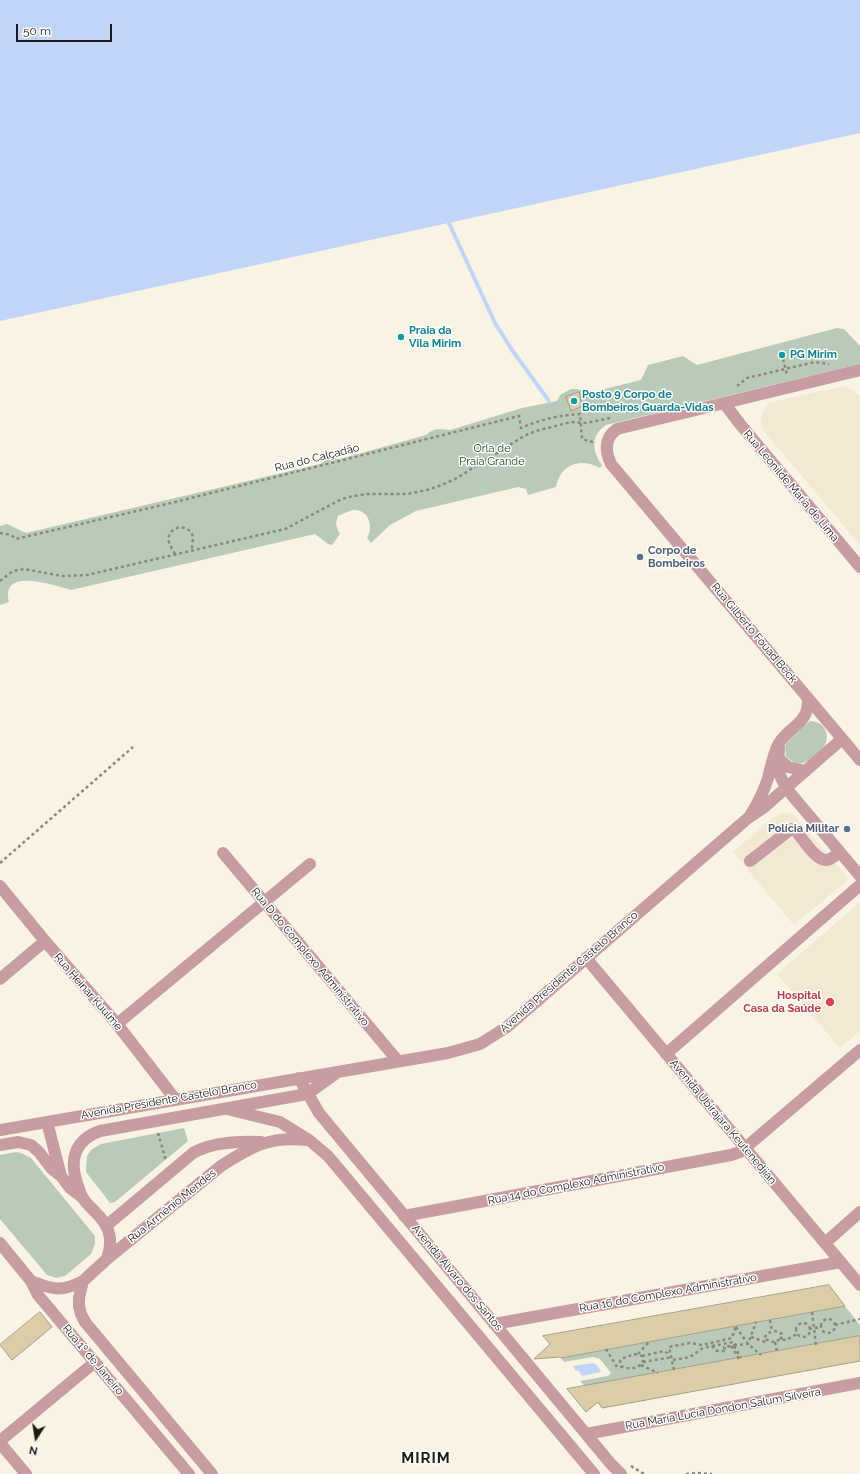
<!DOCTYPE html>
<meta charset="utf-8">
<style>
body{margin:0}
#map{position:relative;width:860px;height:1474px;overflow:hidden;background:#f9f3e3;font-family:Raleway,sans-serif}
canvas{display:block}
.north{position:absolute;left:16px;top:1418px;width:40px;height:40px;-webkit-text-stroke:3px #fff;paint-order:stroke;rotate:192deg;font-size:11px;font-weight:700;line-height:16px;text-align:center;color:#1e1c17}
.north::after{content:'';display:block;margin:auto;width:14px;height:18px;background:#1e1c17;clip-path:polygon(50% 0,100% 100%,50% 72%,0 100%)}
.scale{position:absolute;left:16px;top:24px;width:96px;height:18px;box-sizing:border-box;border:2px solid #1e1c17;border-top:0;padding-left:5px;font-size:12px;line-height:14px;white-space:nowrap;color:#1e1c17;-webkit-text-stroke:3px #fff;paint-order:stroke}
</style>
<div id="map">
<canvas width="860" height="1474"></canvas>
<div class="north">N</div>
<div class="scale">50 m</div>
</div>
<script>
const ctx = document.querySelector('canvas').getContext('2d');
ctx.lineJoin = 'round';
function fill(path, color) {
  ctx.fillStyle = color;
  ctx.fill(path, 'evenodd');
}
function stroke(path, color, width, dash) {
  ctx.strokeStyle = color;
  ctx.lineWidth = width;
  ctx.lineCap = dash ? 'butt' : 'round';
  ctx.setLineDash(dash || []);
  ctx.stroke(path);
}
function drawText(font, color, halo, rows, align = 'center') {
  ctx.font = font + ' Raleway,sans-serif';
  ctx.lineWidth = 3;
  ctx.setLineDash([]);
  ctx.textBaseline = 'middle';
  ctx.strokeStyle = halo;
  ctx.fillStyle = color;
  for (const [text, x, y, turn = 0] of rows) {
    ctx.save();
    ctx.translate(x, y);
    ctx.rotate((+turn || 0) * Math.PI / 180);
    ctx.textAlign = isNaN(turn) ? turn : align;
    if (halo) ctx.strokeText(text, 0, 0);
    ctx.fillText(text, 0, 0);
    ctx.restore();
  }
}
fill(new Path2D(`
 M844,386L853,390L860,397V545L762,429L761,416L768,403Z
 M783,813H790L794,815L849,879L794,925L733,852L772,818Z
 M860,902V1031L840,1048L777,974Z`), '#f1e9d2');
fill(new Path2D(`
 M837,328L844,329L860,346V364L606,425C590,436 592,451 602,465L600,468C581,457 560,464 556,487L528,495L526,489L518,487L416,511L390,525L371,543L367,538C374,527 369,509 353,510C348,511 343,514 338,516C335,523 336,527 340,534L332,545L328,544L315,534L71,590C55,586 0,566 9,602L0,605V526L7,524L26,533L320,464L329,458L340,459L426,435C433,428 441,429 450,430L522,408L557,401L560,395L571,389H577L588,393L641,380L648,365L683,356L697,365Z
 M810,721C823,721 831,733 825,745C823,749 819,752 816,755C805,764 798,768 786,756L785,748L786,744L806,724Z
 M184,1128L188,1141L115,1202L110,1203L86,1172L87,1156L91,1150L101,1144Z
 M16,1152L21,1153L31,1158L95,1236V1244L91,1254L65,1276L56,1278L47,1275L0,1219V1155Z
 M845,1306L860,1325V1336L585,1386L580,1381L608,1376L611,1373L600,1359L593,1357L564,1362L561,1358Z`), '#b9cbb8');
fill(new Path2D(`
 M0,0H860V133L0,321Z
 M593,1363L597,1365L601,1372L582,1376L579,1371L575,1370L573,1366Z`), '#c1d5f9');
stroke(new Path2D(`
 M449,223L495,323L512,350L549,401`), '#c1d5f9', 4);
const building = new Path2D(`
 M579,392L582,404L581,407L571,411L566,397Z
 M829,1285L845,1306L561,1358L560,1357L534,1359L550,1344L543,1336Z
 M40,1312L52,1327L12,1360L0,1345Z
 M860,1336V1361L602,1408L598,1402L586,1412L567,1389Z`);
fill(building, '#dbcda5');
stroke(building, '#a39e8f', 1);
stroke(new Path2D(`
 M783,359L787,375
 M737,386L747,378L785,369L815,362L829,364
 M0,533L11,535L16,539L171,503L519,416L521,428C539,420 560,415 580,414L582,439L596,443
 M175,554C173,550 170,546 169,542C165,527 189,521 193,537C193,541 192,546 192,550
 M0,581L13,571L24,569L62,576L87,575L285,529L338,501L348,497L367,494H407L427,490L442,485L457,478L524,436L536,431L571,422L586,423L610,418
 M0,863L133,747
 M158,1133L166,1161
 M812,1312L816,1345
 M821 1326a7 7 0 1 1 14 0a7 7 0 1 1-14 0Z
 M770,1320L772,1331
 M796 1330a7 7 0 1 1 14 0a7 7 0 1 1-14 0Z
 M835,1325L860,1319
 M736,1327L748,1344L761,1355
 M809,1329L821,1327
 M751,1337L765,1342L768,1341
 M780,1339L783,1336L782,1334L775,1331L768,1333L764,1338L769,1341L775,1342L780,1339L786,1340L797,1334
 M775,1342L777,1352
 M712,1346L734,1342L736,1345L748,1344L756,1322
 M731,1346L739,1359
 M734,1346L741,1358
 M606,1349L617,1367H623
 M634,1354L642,1356L643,1362C638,1369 629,1370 621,1366L620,1361L621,1359Z
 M638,1354L649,1342
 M642,1356L664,1351L667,1353L668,1358
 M673,1360L690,1357L703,1348L712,1346L717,1351H726L724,1347L736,1345
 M643,1362L672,1357
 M641,1365L658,1373
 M674,1370L669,1347L690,1343L702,1345L732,1338L736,1326
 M631,1466L644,1474
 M686,1474L696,1473L712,1474`), '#8b877d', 2.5, [3, 3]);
stroke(new Path2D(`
 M860,370L617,429C604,438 605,451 611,464L860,760
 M724,403L740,424L860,567
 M779,744L778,771L786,788L860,876
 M778,758L788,767L806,771
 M751,814C758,803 764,791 768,778C771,766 773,754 779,743C791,725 809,724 808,698
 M223,853L398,1061
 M750,861L791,829L796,831C803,839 815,860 826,860C831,860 836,855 839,852
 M0,886L45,941L117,1024L175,1099
 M586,958L860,1285
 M0,979L45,941
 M117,1024L310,864
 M666,1054L860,885
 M299,1078L319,1113L611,1464L621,1474
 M227,1109L280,1122L309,1140L328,1156L594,1474
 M47,1122L61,1176L70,1188L82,1197
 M0,1130L448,1053L480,1044L507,1027L748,818L763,808L842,739
 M0,1145L18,1142L31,1145L39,1152L51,1168L61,1176
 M404,1216L731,1155L740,1152L745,1148L860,1050
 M106,1226L193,1153C212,1142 239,1141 261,1142
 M0,1243L31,1281L38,1295L189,1474
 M825,1243L860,1212
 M107,1259C111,1248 112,1237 106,1226C101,1215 89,1208 83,1198C80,1194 79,1188 77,1183C69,1159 75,1140 100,1131L307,1094L335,1074
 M31,1281C53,1290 62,1292 83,1281
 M494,1324L841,1262
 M586,1434L860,1383
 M0,1441L95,1362
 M0,1443L26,1474
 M212,1474L85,1322L81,1314L79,1306V1298L83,1281L107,1259L221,1166C252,1146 270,1136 307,1140`), '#c89da2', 12);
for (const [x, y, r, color] of [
 [401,337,4,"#0f9aa8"],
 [782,355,4,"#0f9aa8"],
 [574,401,4,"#0f9aa8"],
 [640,557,4,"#5c6f8a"],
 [847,829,4,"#5c6f8a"],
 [830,1002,5,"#e0444e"]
]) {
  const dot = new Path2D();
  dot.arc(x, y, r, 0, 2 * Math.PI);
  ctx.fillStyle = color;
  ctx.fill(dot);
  stroke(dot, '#fff', 1.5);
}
drawText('bold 11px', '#0d838f', '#fff', [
 ["Praia da",409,331],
 ["Vila Mirim",409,344],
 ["PG Mirim",790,355],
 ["Posto 9 Corpo de",582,395],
 ["Bombeiros Guarda-Vidas",582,408]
], 'left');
drawText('11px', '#1a461c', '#fff', [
 ["Orla de",492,449],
 ["Praia Grande",492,462]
]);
drawText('11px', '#1e1c17', '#fff', [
 ["Rua do Calçadão",317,458,-14],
 ["Rua Leonilde Maria de Lima",791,486,50],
 ["Rua Gilberto Fouad Beck",754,633,50],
 ["Rua D do Complexo Administrativo",310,957,50],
 ["Avenida Presidente Castelo Branco",569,972,-41],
 ["Rua Heinar Kuulme",88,992,49],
 ["Avenida Presidente Castelo Branco",169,1100,-10],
 ["Avenida Ubirajara Keutenedjian",723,1122,50],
 ["Rua 14 do Complexo Administrativo",576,1184,-11],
 ["Rua Armênio Mendes",172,1206,-39],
 ["Avenida Álvaro dos Santos",457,1278,50],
 ["Rua 16 do Complexo Administrativo",668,1293,-10],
 ["Rua 1º de Janeiro",93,1360,50],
 ["Rua Maria Lúcia Dondon Salum Silveira",723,1409,-10]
]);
drawText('bold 11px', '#4e5e75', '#fff', [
 ["Corpo de",648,551],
 ["Bombeiros",648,564],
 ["Polícia Militar",839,829,"right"]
], 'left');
drawText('bold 11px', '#be3a42', '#fff', [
 ["Hospital",821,996],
 ["Casa da Saúde",821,1009]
], 'right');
ctx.letterSpacing = '1px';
drawText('bold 15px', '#1e1c17', '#fff', [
 ["MIRIM",426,1458]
]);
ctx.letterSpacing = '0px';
</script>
